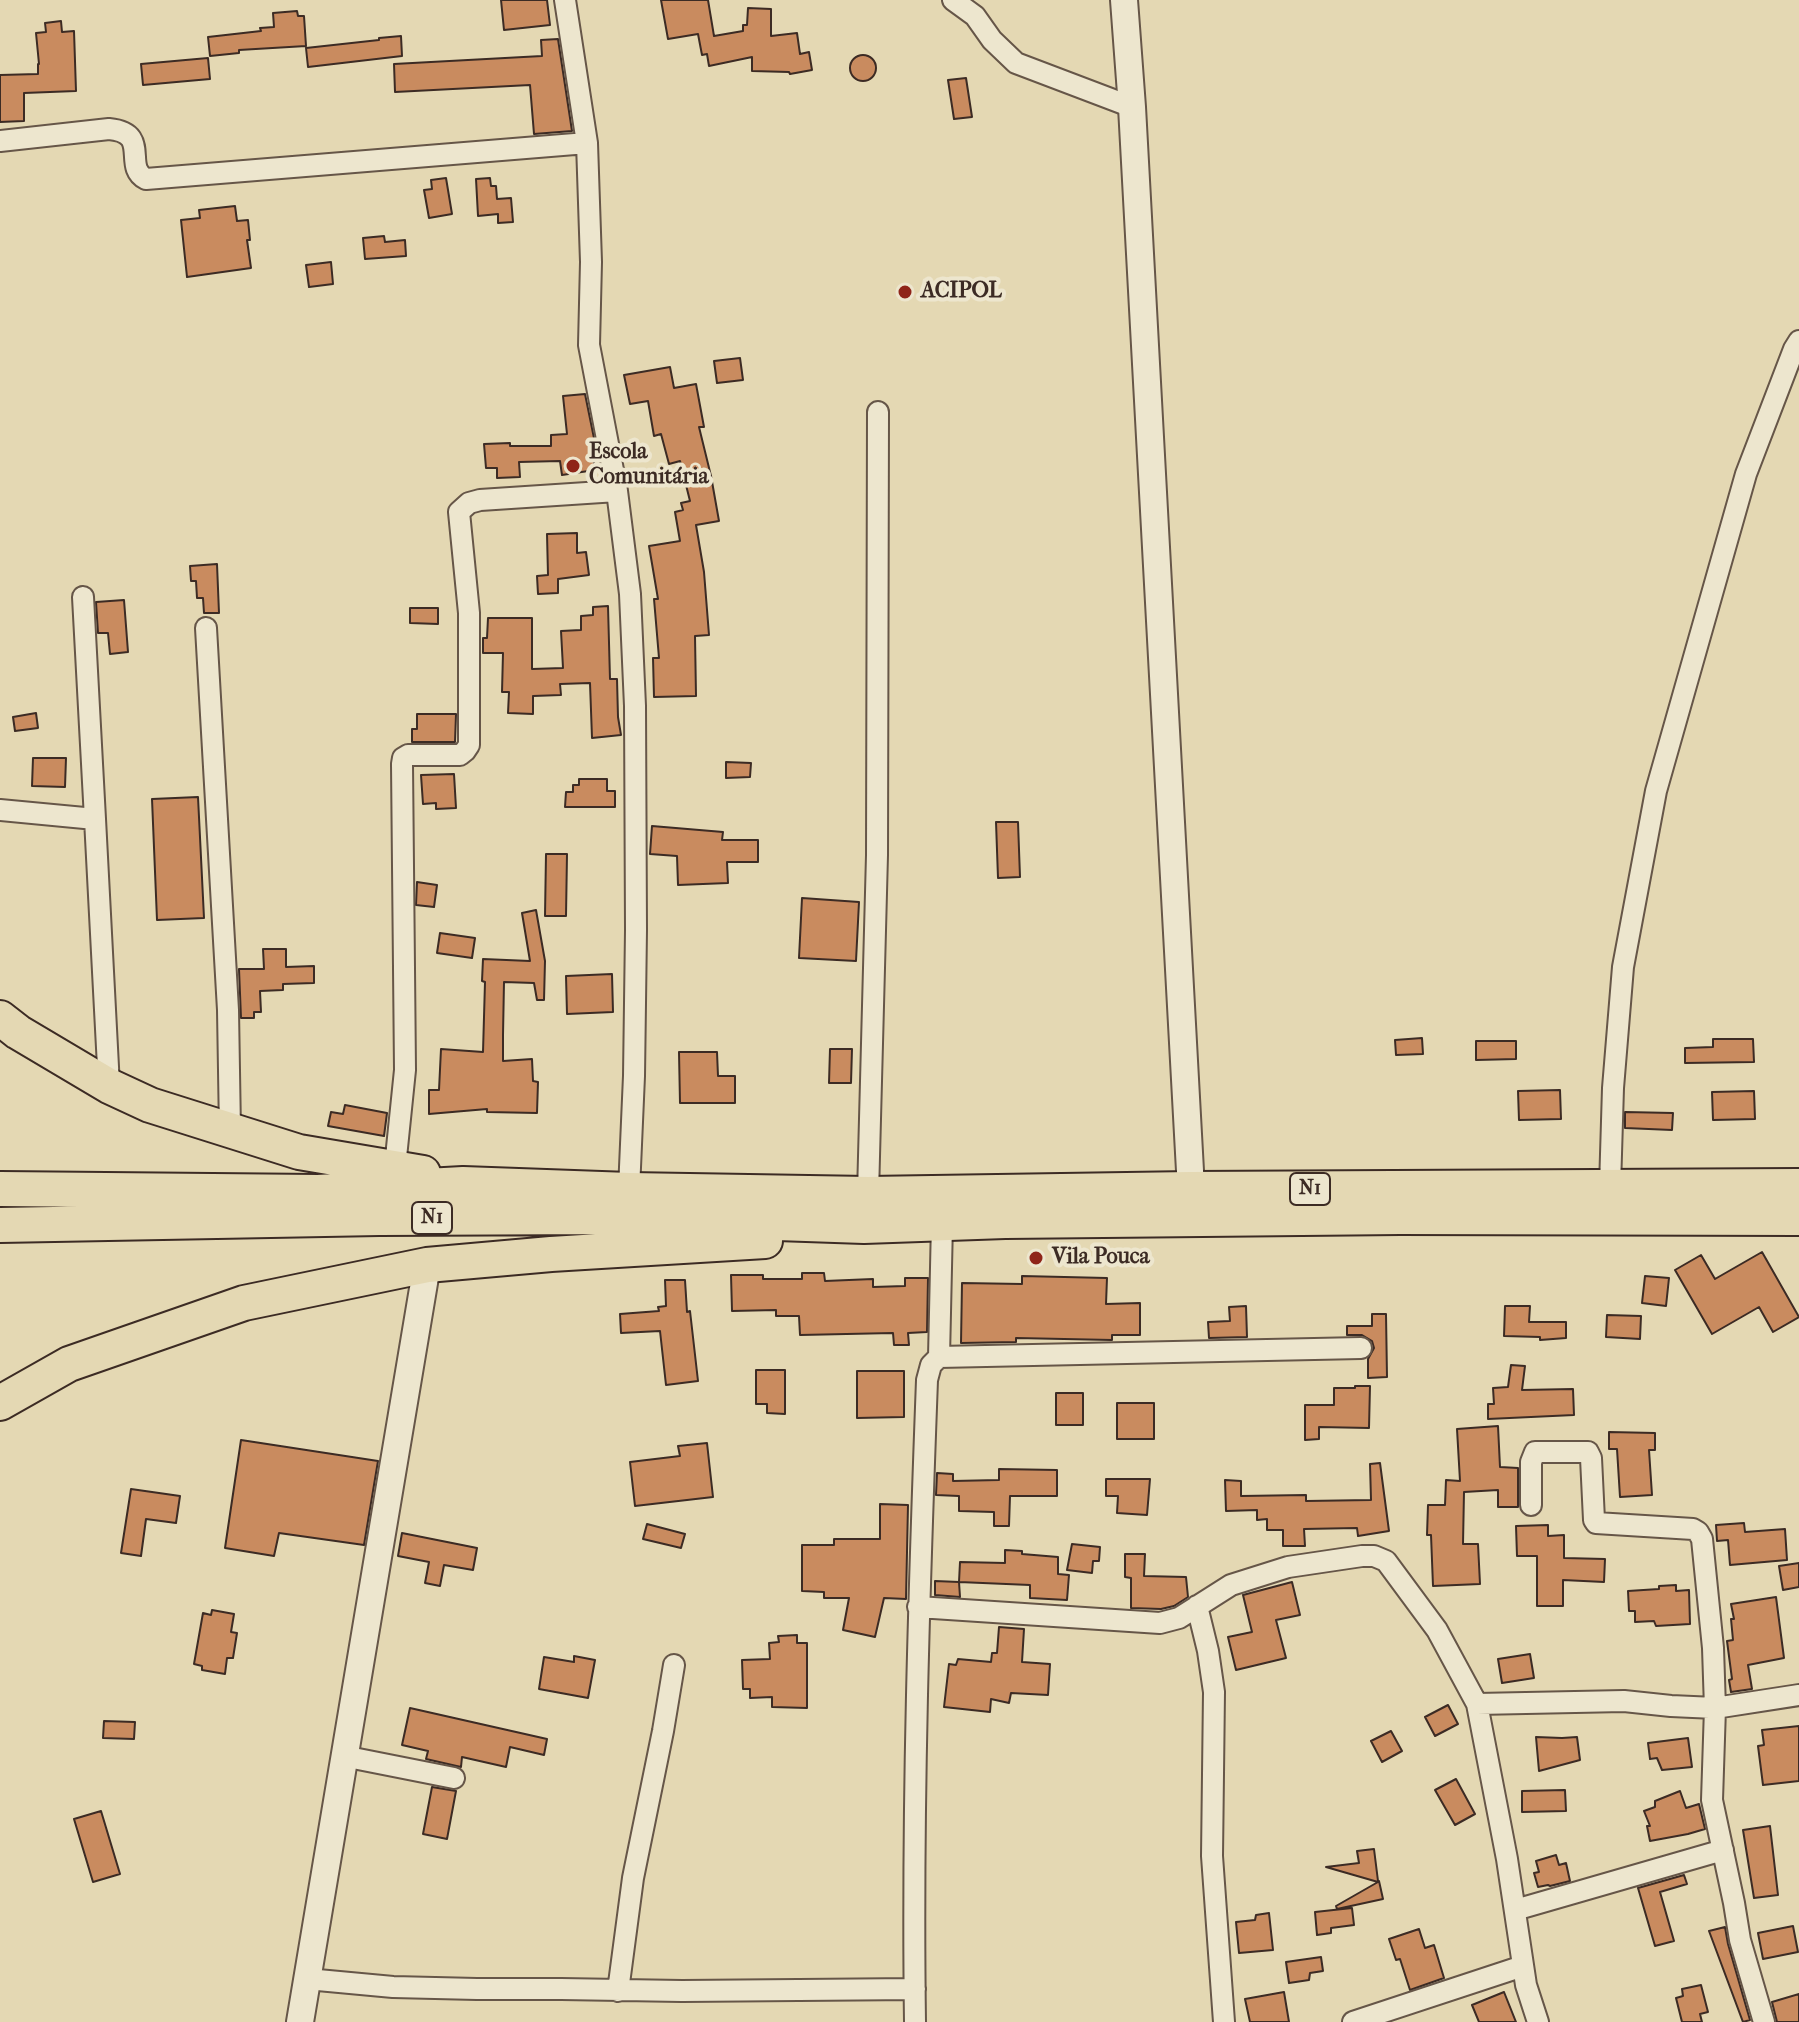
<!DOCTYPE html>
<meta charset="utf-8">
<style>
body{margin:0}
canvas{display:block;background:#e4d8b3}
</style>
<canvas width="1799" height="2022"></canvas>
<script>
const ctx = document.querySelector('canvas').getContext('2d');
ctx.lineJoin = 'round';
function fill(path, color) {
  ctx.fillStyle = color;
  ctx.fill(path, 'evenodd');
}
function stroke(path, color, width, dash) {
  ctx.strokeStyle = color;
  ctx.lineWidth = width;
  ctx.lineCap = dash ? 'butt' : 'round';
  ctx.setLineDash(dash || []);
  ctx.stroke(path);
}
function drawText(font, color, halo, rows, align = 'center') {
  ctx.font = font + ' "IM FELL French Canon",serif';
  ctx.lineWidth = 8;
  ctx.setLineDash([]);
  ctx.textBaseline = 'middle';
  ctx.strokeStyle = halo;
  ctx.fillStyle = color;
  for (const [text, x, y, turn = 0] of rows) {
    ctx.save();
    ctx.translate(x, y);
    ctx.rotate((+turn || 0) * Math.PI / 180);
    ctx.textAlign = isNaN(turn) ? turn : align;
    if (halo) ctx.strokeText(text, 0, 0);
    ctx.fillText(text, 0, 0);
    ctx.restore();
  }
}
const building = new Path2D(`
 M501,0H547L550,25L504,30Z
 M661,0H708L714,36L743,31V25H747L748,8L771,9V36L797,33L800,54L809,52L812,70L790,74L789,72L752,71V57L709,66L707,54L702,55L698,34L668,39Z
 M297,11L298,16H304L306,46L239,50V53L210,56L208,37L261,31L260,28L274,27L273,13Z
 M61,21L62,32L74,31L76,91L24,93V121L0,122V75L38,74V64H39L36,33L46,32L45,23Z
 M401,36L402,56L308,67L306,48L379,40V38Z
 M558,39L572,131L534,134L530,85L395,92L394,64L542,56L541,40Z
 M850 68a13 13 0 1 1 26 0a13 13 0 1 1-26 0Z
 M208,58L210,79L143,85L141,64Z
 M966,78L972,117L954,119L948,80Z
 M446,178L452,214L429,218L424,190L432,189L431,180Z
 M490,178L491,186H496L497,199L511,198L513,222L498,223V214L478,216L476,179Z
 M235,206L237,221L248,220L250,240H247L251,268L187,277L181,220L200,218L199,210Z
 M384,236L385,242L405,240L406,256L365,259L363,238Z
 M331,262L333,284L309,287L306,265Z
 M740,358L743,380L717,383L714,361Z
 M670,367L674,388L696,384L704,427H699L711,476L719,521L696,525L704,572L709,635L695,636L696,696L654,697L653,658H659L654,599H658L649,546L680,541L675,512L683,510L681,503L690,501L680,461L669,464L661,434L654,436L648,401L630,404L624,375Z
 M585,394L596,448L592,449L595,470L562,475L560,461L519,462L520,477L497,478V468H486L484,444L510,443V446H551V435L567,434L563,396Z
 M577,533V553L586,552L589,575L558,579V593L538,594L537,576L548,575L547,534Z
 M217,564L219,613H204L203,598H197L196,581H191L190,566Z
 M124,600L128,652L110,654L108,633H98L96,602Z
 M608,606L610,679H617L618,717L621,735L592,738L590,683L560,684L561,695L533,696V714L508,713L509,692H502L503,653H483V638H487L488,618H532V669L563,668L561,631L581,630V616L593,615V607Z
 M410,608H438V624L410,623Z
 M36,713L38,728L15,731L13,717Z
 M417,714H456L455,742H412V729H417Z
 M33,758H66L65,787L32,786Z
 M726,762L751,763L750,777L726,778Z
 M454,774L456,808L436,809V803L423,804L421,775Z
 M579,779H607V791H615V807H565L566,792H573V785H579Z
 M198,797L204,918L157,920L152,799Z
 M996,822H1018L1020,877L998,878Z
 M652,826L723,832L722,840H758V862H727L728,883L678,885L677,856L650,854Z
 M546,854H567L566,916H545Z
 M417,882L437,885L434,907L416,905Z
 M802,898L859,902L856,961L799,958Z
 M536,910L545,961L544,1000H537L534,983L504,982L503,1035V1061L532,1059L533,1081L538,1082L537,1113L487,1112V1109L429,1114V1090H439L441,1049L483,1052L485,982L482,981L483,959L530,961L522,913Z
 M440,933L475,938L472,958L437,953Z
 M263,949H286V967L314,966V983L283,984V990L260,991L261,1012H254V1018H241L239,969H264Z
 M612,974L613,1012L567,1014L566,976Z
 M1422,1038L1423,1054L1396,1055L1395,1040Z
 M1713,1039H1753L1754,1062L1685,1063V1048L1713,1047Z
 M1476,1041H1516V1059L1476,1060Z
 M830,1049H852L851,1083H829Z
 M679,1052H717L718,1076H735V1103H680Z
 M1560,1090L1561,1119L1519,1120L1518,1091Z
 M1754,1091L1755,1119L1713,1120L1712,1092Z
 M345,1105L387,1113L384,1136L328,1126L331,1112L343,1114Z
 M1625,1112L1673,1113L1672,1130L1625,1128Z
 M1762,1252L1799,1317L1773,1332L1759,1307L1712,1334L1675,1270L1701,1255L1715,1279Z
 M802,1273H824L825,1281L873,1279V1287L905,1286V1278H928L927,1332L908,1333L909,1345H894L893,1333L800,1335L799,1316H776V1310L732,1311L731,1275H763V1279H802Z
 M1022,1276L1107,1278L1106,1304L1140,1303V1335H1112V1340L1016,1338V1342L961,1343L962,1283L1022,1284Z
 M1645,1276L1669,1278L1666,1306L1642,1303Z
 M665,1280H685L687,1312L690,1311L698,1381L666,1385L660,1331L621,1333L620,1314L659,1311L658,1307L666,1306Z
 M1246,1306L1247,1337L1209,1338L1208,1322L1230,1321L1229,1307Z
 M1505,1306H1530L1529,1322H1566V1338L1540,1340V1337L1504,1336Z
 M1372,1314H1386L1387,1377L1368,1378V1359L1374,1348L1372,1341L1362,1335H1347V1326H1372Z
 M1607,1315L1641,1316L1640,1339L1606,1337Z
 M1511,1365L1525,1366L1522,1390L1573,1389L1574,1415L1488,1419V1404H1494L1493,1388L1508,1387Z
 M756,1370H785V1414L767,1413V1404H756Z
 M857,1371H904V1417L857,1418Z
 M1355,1386H1370L1369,1428L1319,1427V1439L1305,1440V1405H1334V1388H1355Z
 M1056,1393H1083V1425H1056Z
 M1117,1403H1154V1439H1117Z
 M1498,1426L1500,1467L1518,1468V1507H1498V1490L1464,1492L1463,1544H1478L1480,1584L1433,1586L1431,1535H1427L1428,1505H1445L1446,1480L1460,1481L1457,1429Z
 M1609,1432L1655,1433V1450H1649L1652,1495L1620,1497L1617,1449H1609Z
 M241,1440L378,1461L364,1545L279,1533L274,1556L225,1548Z
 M707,1443L713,1497L635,1506L630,1462L680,1456L678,1446Z
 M1380,1463L1389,1531L1358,1536L1357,1528L1304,1529L1305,1546H1283V1530H1267V1519L1257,1520V1510L1226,1511L1225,1480L1241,1481V1496L1306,1495V1501L1371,1500L1370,1464Z
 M999,1469L1057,1470V1496H1010L1009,1526H994V1512L959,1511V1496L936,1495L937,1473L953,1474V1481L999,1480Z
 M1106,1479H1150L1147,1515L1117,1513L1118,1496H1106Z
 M131,1489L180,1496L176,1523L146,1519L141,1556L121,1553Z
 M880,1504L908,1505L906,1599L884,1598L875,1637L843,1630L849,1598H824V1592L802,1591V1545H834V1539H880Z
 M1744,1523L1745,1532L1785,1529L1787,1560L1730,1565L1728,1540L1717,1541L1716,1525Z
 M647,1524L685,1534L681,1548L643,1539Z
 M1548,1525V1536L1564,1535V1558L1605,1559L1604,1582L1563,1580V1606H1537V1556H1517L1516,1526Z
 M402,1533L477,1548L473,1570L444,1565L440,1586L425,1583L429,1562L398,1556Z
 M1072,1544L1100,1547L1099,1561H1093L1092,1573L1067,1570Z
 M1005,1550L1022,1551V1554L1058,1557V1574L1069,1575L1067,1600L1030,1598V1585L959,1582L960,1562L1005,1563Z
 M1125,1554H1145L1144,1576L1186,1577L1188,1597L1174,1606L1161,1609L1131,1608V1578L1125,1577Z
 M1799,1563V1587L1783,1590L1779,1566Z
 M935,1581L959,1582L960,1597L935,1595Z
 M1292,1582L1300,1615L1276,1620L1286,1658L1236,1670L1228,1637L1252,1632L1243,1595Z
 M1676,1585V1591L1689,1590L1690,1624L1656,1626L1654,1621L1635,1622V1611H1629L1628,1591L1659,1589V1586Z
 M1776,1597L1784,1658L1748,1665L1752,1689L1731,1692L1729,1680L1732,1679L1727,1641L1733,1640L1731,1619H1734L1731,1604Z
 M212,1610L234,1614L231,1632L237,1633L233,1658H227L225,1674L202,1670V1666L194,1664L203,1613L211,1615Z
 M999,1627L1024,1629L1022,1662L1050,1664L1048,1695L1011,1693L1009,1703L991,1699L990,1712L944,1707L949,1664L956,1665L958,1659L991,1662L992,1653H997Z
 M797,1635V1643H807V1708L772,1707V1697L750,1698V1689H743L742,1660L770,1659L769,1643L779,1642L778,1636Z
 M1530,1654L1534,1678L1502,1683L1498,1659Z
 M574,1656L595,1660L588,1698L539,1689L544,1657L574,1662Z
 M1448,1705L1458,1724L1435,1736L1425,1717Z
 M410,1708L547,1739L544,1755L510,1747L506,1767L462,1757L461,1767L426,1759L428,1751L402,1745Z
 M104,1721L135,1722L134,1739L103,1738Z
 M1799,1726V1781L1763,1785L1758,1746L1764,1745L1762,1730Z
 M1391,1731L1402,1751L1382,1762L1371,1741Z
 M1536,1737L1562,1738L1577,1737L1580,1760L1539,1771Z
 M1688,1738L1692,1767L1662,1770L1657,1758L1650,1759L1648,1743Z
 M1456,1779L1475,1814L1455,1825L1435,1790Z
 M432,1787L456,1791L447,1839L423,1834Z
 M1565,1790L1566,1811L1522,1812V1791Z
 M1680,1791L1686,1808L1699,1804L1705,1829L1688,1834L1650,1841L1647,1826H1650L1644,1811L1655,1807V1801Z
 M101,1811L120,1874L93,1882L74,1819Z
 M1770,1826L1778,1895L1754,1898L1743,1830Z
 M1374,1849L1378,1881H1379L1383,1899L1337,1909L1336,1906L1378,1882L1326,1867L1359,1863L1357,1851Z
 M1556,1855L1559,1865L1566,1863L1570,1881L1550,1886L1548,1885L1538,1887L1534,1873L1539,1872L1536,1861Z
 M1684,1875L1687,1884L1660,1892L1674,1941L1655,1946L1638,1888Z
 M1352,1908L1354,1925L1331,1928V1933L1317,1935L1315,1912Z
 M1269,1913L1273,1950L1239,1953L1236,1922L1255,1920L1256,1915Z
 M1793,1926L1798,1952L1763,1959L1758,1933Z
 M1725,1927L1728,1944L1750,2020L1743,2022L1709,1931Z
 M1419,1929L1425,1948L1434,1945L1444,1978L1410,1990L1400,1959L1396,1960L1389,1939Z
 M1321,1957L1323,1971L1310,1973L1309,1980L1289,1983L1286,1962Z
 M1701,1985L1708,2012L1700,2014L1702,2022H1682L1676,1998L1683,1996L1682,1989Z
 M1284,1992L1289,2022H1250L1245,1999Z
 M1504,1992L1516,2022H1479L1472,2005Z
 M1799,1994V2022H1777L1772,2002Z`);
fill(building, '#c98b5f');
stroke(building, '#3c2b24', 2);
const minor = new Path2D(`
 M565,0L587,143L591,262L589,345L617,491L630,594L635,706L636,930L634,1076L629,1190
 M953,0L975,16L992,40L1016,63L1132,107
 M0,141L109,129C152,133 122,167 146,179L587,143
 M83,597L95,819
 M206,628L228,1010L230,1131
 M0,810L95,819L109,1086
 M395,1167L405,1070L402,764L403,758L408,755H460L465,751L469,745V613L459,512L469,503L480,500L617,491
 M1610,1187L1613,1088L1623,967L1656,791L1746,474L1794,349L1799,341
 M868,1194L877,855L878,412
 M939,1357L1361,1348
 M1531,1505V1462L1535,1452H1588L1591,1458L1594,1520L1596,1523L1693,1529L1698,1532L1702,1539L1713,1648L1715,1708L1712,1800L1734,1903L1740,1940L1764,2022
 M1197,1606L1208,1651L1214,1692L1212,1856L1224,2022
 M918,1607L1160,1623L1179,1618L1231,1585L1288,1567L1362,1556H1374L1386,1561L1437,1630L1477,1704L1507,1859L1526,1985L1538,2022
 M1477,1704L1624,1701L1671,1706L1715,1708L1799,1695
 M343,1756L454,1778
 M1515,1910L1723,1850
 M307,1979L393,1987L477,1989H561L682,1991L915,1989
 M618,1991L633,1878L663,1731L674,1665
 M915,2022C912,1808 919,1594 927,1380L931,1365L939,1357L942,1223
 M1353,2022L1523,1966`);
const tertiary = new Path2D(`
 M1124,0L1132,107L1191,1189
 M300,2022L427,1265`);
const trunk = new Path2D(`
 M0,1018L18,1032L109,1086L150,1105L299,1152L423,1173
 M0,1189L318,1192L463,1184L629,1190L868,1194L1191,1189L1799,1186
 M0,1225L379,1218L604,1217L864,1226L1005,1221L1400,1217L1799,1218
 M0,1403L69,1364L244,1303L427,1265L551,1254L765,1241`);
stroke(minor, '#665648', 24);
stroke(tertiary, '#665648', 30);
stroke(trunk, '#3c2b24', 38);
stroke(minor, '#ede6ce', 20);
stroke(tertiary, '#ede6ce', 26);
stroke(trunk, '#e4d8b3', 34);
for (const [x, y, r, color] of [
 [905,292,8,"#8f2418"],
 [573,466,8,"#8f2418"],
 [1036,1258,8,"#8f2418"]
]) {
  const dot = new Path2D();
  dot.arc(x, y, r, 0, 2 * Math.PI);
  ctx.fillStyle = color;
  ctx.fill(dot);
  stroke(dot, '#ede6ce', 3);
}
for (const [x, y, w] of [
 [1310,1189,40],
 [432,1218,40]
]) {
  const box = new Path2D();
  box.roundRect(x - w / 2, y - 16, w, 32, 6);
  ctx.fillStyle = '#ede6ce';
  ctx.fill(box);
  stroke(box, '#3c2b24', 2);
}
drawText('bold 20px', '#3c2b24', null, [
 ["N1",1310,1189],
 ["N1",432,1218]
]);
drawText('bold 22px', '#3c2b24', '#ede6ce', [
 ["ACIPOL",921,292],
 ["Escola",589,453],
 ["Comunitária",589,478],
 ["Vila Pouca",1052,1258]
], 'left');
</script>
